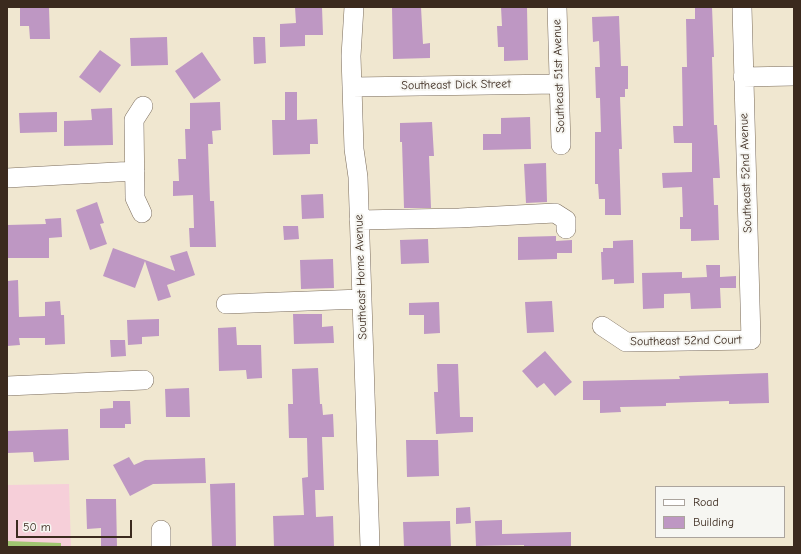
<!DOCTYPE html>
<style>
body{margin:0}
#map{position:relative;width:801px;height:554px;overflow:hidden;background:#f0e7d0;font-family:"Comic Neue",sans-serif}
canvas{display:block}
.frame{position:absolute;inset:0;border:8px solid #3b2a1e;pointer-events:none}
.legend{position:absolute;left:655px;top:486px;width:130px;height:52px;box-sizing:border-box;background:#f6f6f2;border:1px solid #aba49d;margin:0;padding:5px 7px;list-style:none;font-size:12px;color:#3b2a1e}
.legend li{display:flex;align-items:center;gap:8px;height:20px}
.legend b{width:20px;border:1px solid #aba49d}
.scale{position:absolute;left:16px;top:520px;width:116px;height:18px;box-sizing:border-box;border:2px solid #3b2a1e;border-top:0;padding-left:5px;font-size:12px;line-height:14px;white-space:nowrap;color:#3b2a1e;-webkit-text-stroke:3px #f6f6f2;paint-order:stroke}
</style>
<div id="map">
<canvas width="801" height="554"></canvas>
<div class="frame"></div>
<ul class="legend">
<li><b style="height:5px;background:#fff"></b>Road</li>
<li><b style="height:11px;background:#be97c3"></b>Building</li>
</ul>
<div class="scale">50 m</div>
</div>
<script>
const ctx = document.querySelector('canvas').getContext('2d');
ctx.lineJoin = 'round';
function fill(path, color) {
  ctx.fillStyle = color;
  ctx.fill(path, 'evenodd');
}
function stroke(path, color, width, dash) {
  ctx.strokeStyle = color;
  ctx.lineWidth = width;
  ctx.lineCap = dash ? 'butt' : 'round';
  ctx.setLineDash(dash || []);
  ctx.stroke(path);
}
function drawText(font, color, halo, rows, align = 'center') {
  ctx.font = font + ' "Comic Neue",sans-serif';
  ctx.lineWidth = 4;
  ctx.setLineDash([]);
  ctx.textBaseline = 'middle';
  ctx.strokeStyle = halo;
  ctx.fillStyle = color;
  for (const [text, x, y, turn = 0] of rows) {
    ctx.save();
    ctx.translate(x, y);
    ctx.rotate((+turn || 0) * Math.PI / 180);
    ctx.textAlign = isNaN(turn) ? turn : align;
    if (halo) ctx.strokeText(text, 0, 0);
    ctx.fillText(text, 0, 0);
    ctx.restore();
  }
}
fill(new Path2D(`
 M69,484L71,547H7V485Z`), '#f6cfd9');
fill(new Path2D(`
 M7,541L61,543V547H7Z`), '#a0c671');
fill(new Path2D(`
 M20,7H49L50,39H30L29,26H20Z
 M295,7H322L323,35H305V46L280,47V24L296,23Z
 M392,7H421L423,44L430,43V58L393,59Z
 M501,7H527L528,60L504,61V47H498L497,26H502Z
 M695,7H712L714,57H712L714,125H717L720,178H713L714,205H718L719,240L691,241V229H680V217H683L682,187L663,188L662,173L692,172V143H674L673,126H683L682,67H687L686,19H695Z
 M619,16L621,66H628V89H625V97H620L622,149H619L621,215H605V199H599L598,184H595V132H601L600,98H596L595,67H600L599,41L593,42L592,17Z
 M167,37L168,65L131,66L130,38Z
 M253,37H265L266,63L254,64Z
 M100,50L121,65L100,93L79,77Z
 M202,52L221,80L194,99L175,71Z
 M285,92H297V120L317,119L318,144H310V154L273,155L272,120H285Z
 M220,102L221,130L212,131L213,144H208L210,201H214L216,247H190L189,228H194L193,195L173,196V181H179L178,159H186L185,129H190V103Z
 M112,108L113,145L64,146V121L92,120L91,109Z
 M57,112V132L20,133L19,113Z
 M530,117L531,149L483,150V134H501V118Z
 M432,122L434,156H429L431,208H404L402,142H400V123Z
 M546,163L547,202L526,203L524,164Z
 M323,194L324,218L302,219L301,195Z
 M97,202L104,223L100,224L107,244L90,250L76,210Z
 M61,218L62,237L49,238V258H7V225L46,224L45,219Z
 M283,226H298L299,239L284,240Z
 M556,236V241L572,240V253H557V259L518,260V237Z
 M428,239L429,263L401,264L400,240Z
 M633,240L634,283L614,284V279L602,280L601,252H603V248H613V241Z
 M113,248L175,271L170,256L187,251L195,275L167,285L171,297L158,301L145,261L135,288L103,276Z
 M333,259L334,288L301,289L300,260Z
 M706,265H720V277L736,276V288H720L721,308L691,309L690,293L664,294V308L643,309L642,273L682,272V278L707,277Z
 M18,280L19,317L45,316V302L60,301L61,315H64L65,344L45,345V338H19L20,345L7,346V281Z
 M552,301L554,332L527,333L525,302Z
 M439,302L440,333L424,334V315H409V303Z
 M293,314H322V327L333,326L334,343L294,344Z
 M159,319V336L142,337V344L128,345L127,320Z
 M236,327L237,345H261L262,378L247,379L246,370L219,371L218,328Z
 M110,340H125L126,356L111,357Z
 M545,351L572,382L555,396L544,383L537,388L522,371Z
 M437,364H458L460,417H473V432L436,434L434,392H438Z
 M318,368L320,404H322L323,415L333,414L334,437H322L324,490H315L316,517L333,516L334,547H274L273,516L304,515L302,478L308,477L307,438H289L288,404H293L292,369Z
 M768,373L769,403L729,404V401L666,403V406L620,407L621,412L600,413V400H583V381L680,379L679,376Z
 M189,388L190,417H166L165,389Z
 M113,401H130L131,424H125V428H100V409L113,408Z
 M68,429L69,460L34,462L33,452L7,453V431Z
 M406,440H438L439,476L407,477Z
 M129,457L134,465L145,460L205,458L206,483L153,484L130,496L113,465Z
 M235,483L236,547H212L210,484Z
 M86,499H116L117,547H101V528L87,529Z
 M470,507L471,523L456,524V508Z
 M502,520V534L571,532V547H524V545L476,546L475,521Z
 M450,521L451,547H404L403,522Z`), '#be97c3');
const minor = new Path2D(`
 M354,7L351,56L354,149L358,177L370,547
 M557,7L561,145
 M743,77L794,76
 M352,87L559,84
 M7,178L135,171
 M142,213L135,198L134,120L143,106
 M359,220L459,218L555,213L566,220V229
 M226,304L362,299
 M602,326L626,342L751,340L742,7
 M7,386L144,380
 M161,530V547`);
stroke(minor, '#7a6c5c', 20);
stroke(minor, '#fff', 19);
drawText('12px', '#3b2a1e', '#f6f6f2', [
 ["Southeast 51st Avenue",559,76,-92],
 ["Southeast Dick Street",456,85,-1],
 ["Southeast 52nd Avenue",746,173,-92],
 ["Southeast Home Avenue",361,277,-92],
 ["Southeast 52nd Court",686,341,-1]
]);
</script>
